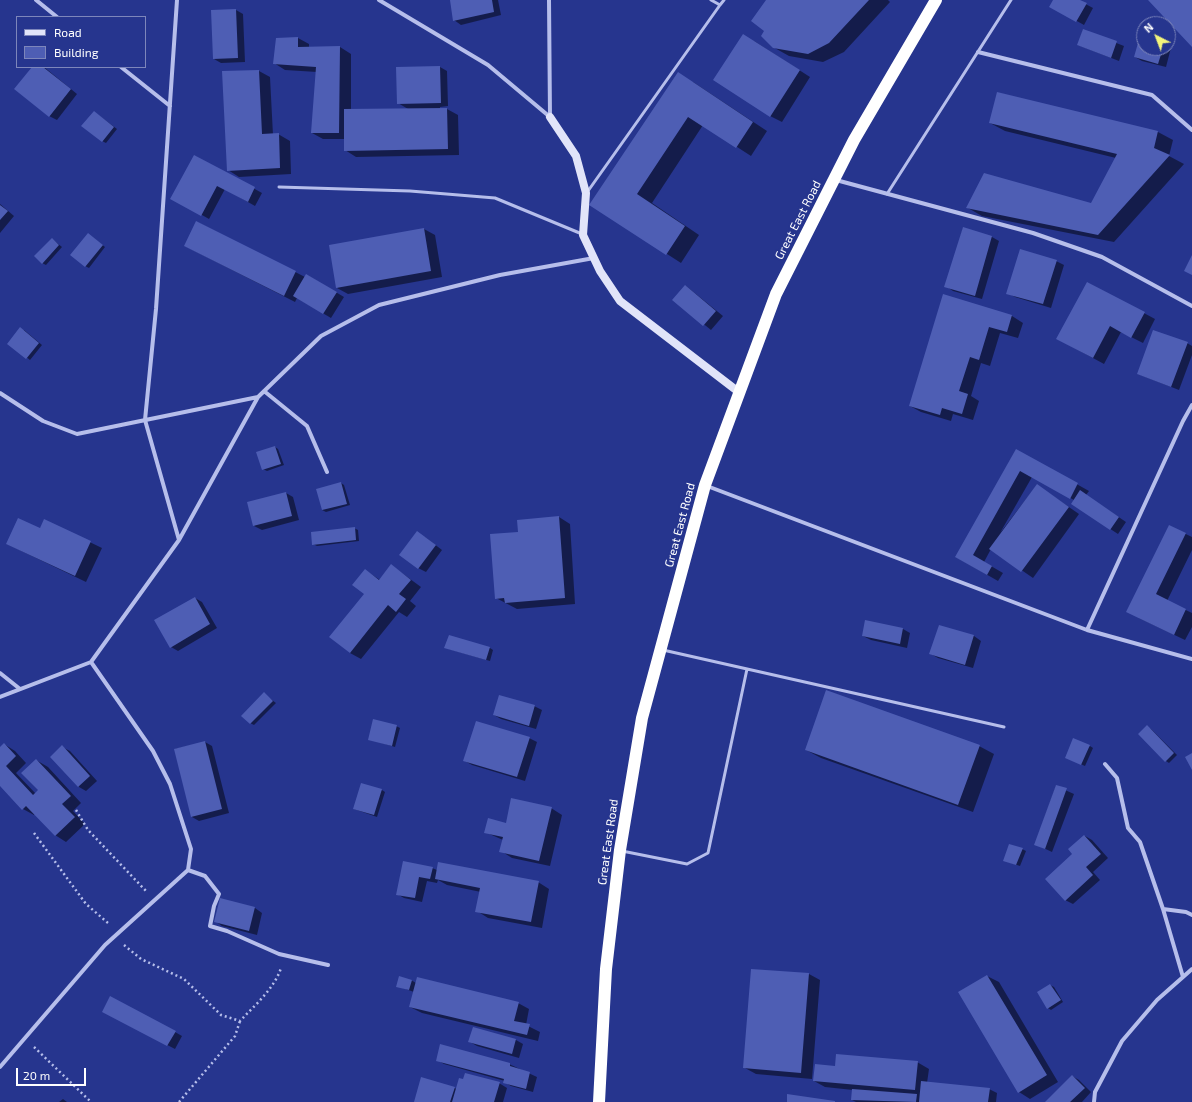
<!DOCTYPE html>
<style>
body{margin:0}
#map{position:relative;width:1192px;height:1102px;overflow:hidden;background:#26358e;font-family:"Exo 2",sans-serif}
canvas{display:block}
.legend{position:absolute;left:16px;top:16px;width:130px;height:52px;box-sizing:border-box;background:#26358e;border:1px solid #7d86bb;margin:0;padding:5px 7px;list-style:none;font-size:12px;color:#fff}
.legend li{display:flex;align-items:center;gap:8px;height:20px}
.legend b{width:20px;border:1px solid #7d86bb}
.north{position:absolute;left:1136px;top:16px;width:40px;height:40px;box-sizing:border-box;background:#26358e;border:1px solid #7d86bb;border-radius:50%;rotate:318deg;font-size:11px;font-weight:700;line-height:16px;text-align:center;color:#fff}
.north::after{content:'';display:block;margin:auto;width:14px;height:18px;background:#f3f47b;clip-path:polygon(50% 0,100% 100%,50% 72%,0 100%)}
.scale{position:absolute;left:16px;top:1068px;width:70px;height:18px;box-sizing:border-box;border:2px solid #fff;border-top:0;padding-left:5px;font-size:12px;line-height:14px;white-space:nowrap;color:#fff;-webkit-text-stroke:3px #26358e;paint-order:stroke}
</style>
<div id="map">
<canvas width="1192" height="1102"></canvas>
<ul class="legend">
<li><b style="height:5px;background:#e1e4f9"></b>Road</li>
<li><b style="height:11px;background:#4e5eb4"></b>Building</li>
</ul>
<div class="north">N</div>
<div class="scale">20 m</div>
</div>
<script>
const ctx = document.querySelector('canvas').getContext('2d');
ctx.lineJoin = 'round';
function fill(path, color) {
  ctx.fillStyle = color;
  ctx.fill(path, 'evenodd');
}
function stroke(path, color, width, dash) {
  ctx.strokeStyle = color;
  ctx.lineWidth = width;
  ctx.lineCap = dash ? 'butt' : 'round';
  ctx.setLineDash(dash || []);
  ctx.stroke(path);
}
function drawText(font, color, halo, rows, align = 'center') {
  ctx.font = font + ' "Exo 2",sans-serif';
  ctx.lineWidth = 4;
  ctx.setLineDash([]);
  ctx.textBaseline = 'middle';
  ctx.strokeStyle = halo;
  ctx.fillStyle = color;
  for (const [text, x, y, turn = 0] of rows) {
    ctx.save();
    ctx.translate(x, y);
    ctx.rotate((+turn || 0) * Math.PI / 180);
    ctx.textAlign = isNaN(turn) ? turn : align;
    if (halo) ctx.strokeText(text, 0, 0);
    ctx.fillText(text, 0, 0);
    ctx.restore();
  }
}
fill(new Path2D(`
 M451,0H498L501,15L461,25L454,20Z
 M767,0H888L890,2L844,52L823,62L789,56L773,47Z
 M1054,0H1078L1093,8L1084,25L1050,6Z
 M236,10L243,14L245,62L221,63L214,59Z
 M1083,30L1124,46L1119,61L1078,45Z
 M1144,30V48H1168V37L1173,40L1166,67L1142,61L1135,57Z
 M298,38L309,44V48L340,47L351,54V110L408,109L398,103L397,68L440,67L447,71L448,106L440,107V109H447L458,115L459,155L356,157L345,150V139H323L312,133L317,72L285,70L274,63Z
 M754,41L810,77L782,122L770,116Z
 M33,67H44L77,94L57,120L49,116Z
 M259,71L270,77L273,135L278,134L290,141L291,174L239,177L228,170L224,72Z
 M693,82L767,131L751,156L703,125L652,203L699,235L681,263L591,205Z
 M97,114L117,129L106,143L102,141Z
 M990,123L1158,132L1173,140L1169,156L1184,164L1114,242L982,216L968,208L1092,205L1116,158L1005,131Z
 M195,156L262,193L255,206L225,189L209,219L172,198Z
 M0,204L14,216L0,233Z
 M197,222L305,277L307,275L344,297L331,318L297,298L295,302L185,246Z
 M963,228L992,237L999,241L982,299L953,291L946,286Z
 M424,229L435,235L442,277L348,294L337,288Z
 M91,236L105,247L89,268L85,266Z
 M52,239L62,247L46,265L42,263Z
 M1056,261L1064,265L1051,308L1015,297L1008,293Z
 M1088,283L1155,319L1143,343L1121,332L1104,364L1069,345Z
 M686,286L723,316L711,330L674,300Z
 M944,296L1012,316L1023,323L1018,338L1000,333L990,366L981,363L971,396L979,401L973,420L953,414L951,421L921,412L910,406Z
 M24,330L42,345L30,360L9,343Z
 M1187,343L1192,346V355L1179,390L1138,374Z
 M275,447L278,449L284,465L267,471L263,469Z
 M1016,450L1089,491L1086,495L1126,522L1118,534L1072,504L1074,500L1032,477L1000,533L1037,485L1079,514L1033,578L991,549L984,562L1003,573L998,581L956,557Z
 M341,483L344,485L350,505L326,512L322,510Z
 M286,493L293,497L299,520L262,530L254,526Z
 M559,517L570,524L575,604L517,609L496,598L519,533Z
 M44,520L102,548L86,582L7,544L40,529Z
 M1169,526L1192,537V550L1167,601L1192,613V627L1185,640L1139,618Z
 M354,528L358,530L359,541L317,546L313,544Z
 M425,537L442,550L426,572L418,568Z
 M391,565L421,587L410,601L416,606L407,617L399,612L361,659L350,653L365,594V570L380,580Z
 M195,598L202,602L217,628L178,651L171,647Z
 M866,621L903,629L910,633L907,648L871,640L863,636Z
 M939,626L974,636L981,641L973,668L938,658L931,654Z
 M490,648L493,650L490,661L449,649Z
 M264,694L276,703L254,725L250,723Z
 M534,706L542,710L536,729L501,719L494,715Z
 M396,726L400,728L395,747L369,739Z
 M1150,728L1177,755L1169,763L1166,761Z
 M529,738L537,742L525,781L472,765L465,761Z
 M205,742L212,746L229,813L199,821L192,817L175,749Z
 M4,744L15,751L26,763L16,773L36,794L39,790L36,760L48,767L81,803L73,811L85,824L66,842L55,835L35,814L34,815L23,809L0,785V748Z
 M979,746L994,754L973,812L821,758L806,750Z
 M1090,746L1093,748L1085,766L1069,759Z
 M62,747L70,751L97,781L86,791L79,787L52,757Z
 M1056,786L1074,794L1052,852L1035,844Z
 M382,790L385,792L377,817L354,809Z
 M551,808L562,815L550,866L512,858L501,851L503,840L485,832Z
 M1085,836L1092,840L1108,858L1093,872L1100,880L1073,904L1065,900L1074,854Z
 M1022,849L1026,851L1020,866L1008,862Z
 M404,862L432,868L437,870L538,882L549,889L542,928L488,918L477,911L481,892L447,885L438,880L437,883L427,881L422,902L404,898L397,894Z
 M221,899L255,908L262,913L257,935L222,926L215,921Z
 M809,974L820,980L812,1079L756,1074L745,1068Z
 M987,976L999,982L1058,1082L1030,1099L1019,1092Z
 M411,980L416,983L518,1003L529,1009L526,1025L540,1032L538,1041L422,1013L410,1007L414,992L397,986Z
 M1050,985L1054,987L1063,1002L1051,1010L1048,1008Z
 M111,1016L175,1032L182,1036L175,1049Z
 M516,1040L523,1044L519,1058L477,1046L470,1042Z
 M437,1060L509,1064L537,1077L533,1092L511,1086L504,1082L505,1081L444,1064Z
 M917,1062L929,1069L927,1083L989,1089L997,1093L996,1102H856L852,1100L853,1090L825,1087L814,1081L836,1067Z
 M1072,1076L1079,1080L1091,1092L1082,1102H1047Z
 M499,1083L507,1088L503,1102H415L454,1088L457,1089Z
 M63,1099L67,1102H59Z`), '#0007');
fill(new Path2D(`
 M450,0H492L494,12L453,21Z
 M766,0H869L829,43L808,54L773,48L761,36L764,31L751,21Z
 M1053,0H1080L1087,3L1076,22L1049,7Z
 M1148,0H1192V47Z
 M236,9L238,58L213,59L211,10Z
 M1083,29L1117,41L1111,58L1077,45Z
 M1142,29H1144V48H1163L1158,64L1134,57Z
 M743,34L800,70L770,117L713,80Z
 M298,37V47L340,46L339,133H311L316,67L273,64L276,38Z
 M440,66L441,103L397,104L396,67Z
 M32,67H43L71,89L49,117L14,89Z
 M259,70L262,134L279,133L280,168L227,171L222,71Z
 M678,72L753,122L736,148L688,117L637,194L685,226L666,255L589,205Z
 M997,92L1158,131L1154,148L1170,155L1098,235L966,208L984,173L1091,203L1117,154L989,123Z
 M447,108L448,149L344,151V109Z
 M94,111L114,127L102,142L81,126Z
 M194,155L255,187L248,202L217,186L201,216L170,199Z
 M0,205L8,211L0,220Z
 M196,221L296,271L284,296L184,246Z
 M963,227L992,236L975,296L944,287Z
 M424,228L431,271L336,288L329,245Z
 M88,233L103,245L85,267L70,255Z
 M52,238L59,245L42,264L34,256Z
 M1020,249L1057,260L1043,304L1006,294Z
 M1192,255V275L1184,271Z
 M306,274L337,292L323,314L293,296Z
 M1087,282L1145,312L1131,338L1110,326L1093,358L1056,339Z
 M685,285L716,311L703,326L672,300Z
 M943,294L1012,315L1007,332L989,327L979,360L970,357L959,391L968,394L962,414L942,408L940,415L909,406Z
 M20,327L39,343L26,359L7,344Z
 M1153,330L1188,342L1171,387L1137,374Z
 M275,446L281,464L262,470L256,452Z
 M1016,449L1078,483L1070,499L1020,471L973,555L992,566L987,575L955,557Z
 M341,482L347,504L322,510L316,489Z
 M1037,484L1069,507L1021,572L989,549Z
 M1080,490L1119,517L1110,530L1071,504Z
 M286,492L292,516L253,526L247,502Z
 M559,516L565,598L505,603L504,598L495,599L490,534L518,532L517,520Z
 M18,518L40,528L44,519L91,541L75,576L6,544Z
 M1169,525L1186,533L1156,594L1186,609L1174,635L1126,612Z
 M355,527L356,540L312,545L311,532Z
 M417,531L436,545L418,569L399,555Z
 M391,564L411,580L399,594L406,599L396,612L388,605L350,653L329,637L364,594L352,585L365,569L379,580Z
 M195,597L210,624L170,648L154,620Z
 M865,620L903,628L900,644L862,636Z
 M939,625L974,635L965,665L929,654Z
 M449,635L490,647L486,660L444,648Z
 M826,690L980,745L958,805L805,750Z
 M264,692L273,701L250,724L241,716Z
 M499,695L535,705L529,726L493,715Z
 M373,719L397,725L392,746L368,740Z
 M476,721L530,737L517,777L463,761Z
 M1147,725L1174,753L1165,762L1138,734Z
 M1073,738L1090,745L1081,765L1065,758Z
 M205,741L222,809L191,817L174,749Z
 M4,743L16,756L6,766L33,795L38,790L21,773L36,759L71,796L62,804L75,817L55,836L26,806L22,810L0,786V747Z
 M62,745L90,776L78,787L50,757Z
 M1192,753V770L1185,757Z
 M361,783L382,789L374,815L353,809Z
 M1056,785L1067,788L1045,849L1034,845Z
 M511,798L552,807L539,861L499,852L503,837L484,833L488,818L506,823Z
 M1084,835L1101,854L1086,867L1093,875L1065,901L1045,879L1072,854L1068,849Z
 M1009,844L1023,848L1016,865L1003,861Z
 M403,861L433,867L430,879L419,877L415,898L396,895Z
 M438,862L539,881L531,922L475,912L480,888L435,879Z
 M220,898L255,907L249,931L214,922Z
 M751,969L809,973L801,1073L743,1068Z
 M987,975L1047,1075L1018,1093L958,992Z
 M399,976L412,980L409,990L396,987Z
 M417,977L519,1002L514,1021L530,1024L527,1035L409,1007Z
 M1050,984L1061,1000L1047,1009L1037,992Z
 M110,996L176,1031L167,1046L102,1012Z
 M473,1027L516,1039L512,1054L468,1042Z
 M440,1044L510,1063V1066L530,1072L526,1089L503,1083L504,1079L436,1061Z
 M836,1054L918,1061L915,1090L813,1081L815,1064L835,1066Z
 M465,1073L500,1082L494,1102H452L459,1078L463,1079Z
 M1072,1075L1085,1088L1070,1102H1045Z
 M421,1077L455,1087L450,1102H414Z
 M921,1081L990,1088L988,1102H919Z
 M852,1089L917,1094L916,1102L851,1100Z
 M787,1094L835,1101V1102H787Z`), '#4e5eb4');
stroke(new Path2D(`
 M76,810L88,830L146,891
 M34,833L86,904L108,923
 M124,945L141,959L184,979L221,1015L240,1021C255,1005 274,989 281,968
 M34,1047L91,1102
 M179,1102L235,1036L240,1021`), '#b6beeb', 2.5, [2, 3]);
stroke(new Path2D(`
 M720,5L724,0
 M279,187L410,191L495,198L582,234
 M588,191L720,5L711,0
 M887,194L1011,0
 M663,650L1004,727
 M622,851L687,864L708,853L747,669`), '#b6beeb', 3);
stroke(new Path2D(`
 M36,0L57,17
 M177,0L156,309L145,420L179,540
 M379,0L488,65L550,117
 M549,0L550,117
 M978,52L1152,95L1192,130
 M121,67L170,106
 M836,180L1033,233L1102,257L1192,306
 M264,391L307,426L327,472
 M0,393L43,421L77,434L258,397
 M707,486L1087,630L1192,659
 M1087,630L1183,421L1192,405
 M0,673L20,689
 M0,697L91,662L179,540L258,397L321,336L379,305L500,275L594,258
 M1105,764L1117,778L1128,828L1140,842L1163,909L1183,977
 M188,870L205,876L219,894L214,906L210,926L227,931L279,954L328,965
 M1163,909L1186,912L1192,915
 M0,1067L105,945L188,870L191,849L170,784L153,751L91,662
 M1094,1102L1095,1092L1122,1041L1157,1000L1192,969`), '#b6beeb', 4);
stroke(new Path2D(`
 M550,117L576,156L586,193L583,235L600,271L620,301L740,393`), '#e1e4f9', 8);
stroke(new Path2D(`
 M599,1102L606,969L620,850L642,718L705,485L776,294L854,140L936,0`), '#fff', 12);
drawText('12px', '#fff', '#26358e', [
 ["Great East Road",798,220,-63],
 ["Great East Road",680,525,-75],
 ["Great East Road",608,842,-82]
]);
</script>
